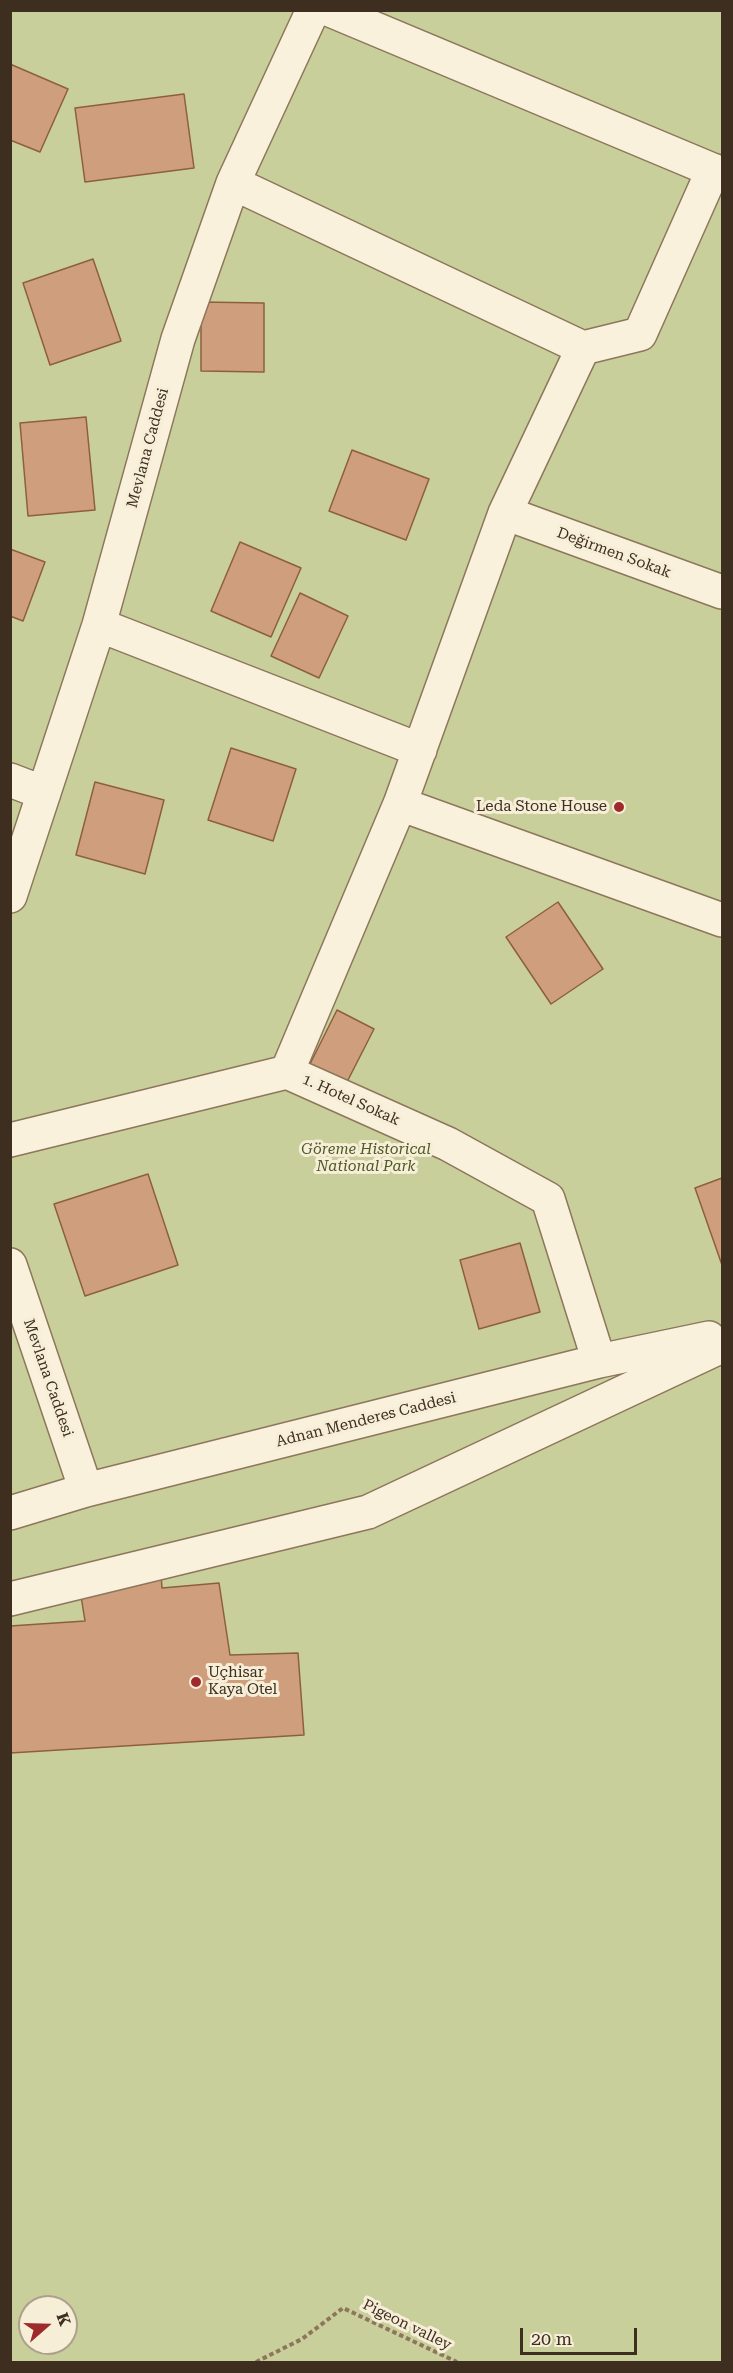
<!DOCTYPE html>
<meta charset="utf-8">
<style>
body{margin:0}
#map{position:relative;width:733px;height:2373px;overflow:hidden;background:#f0e4c8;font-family:"Roboto Serif",serif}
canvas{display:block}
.frame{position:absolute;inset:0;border:12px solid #3d2e20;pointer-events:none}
.north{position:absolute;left:18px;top:2295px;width:60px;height:60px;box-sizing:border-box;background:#f7eed8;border:2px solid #ada18e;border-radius:50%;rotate:70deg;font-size:16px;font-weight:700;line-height:24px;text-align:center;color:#3d2e20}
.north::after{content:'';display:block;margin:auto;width:21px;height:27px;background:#9e2a2b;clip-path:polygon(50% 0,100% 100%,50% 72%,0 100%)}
.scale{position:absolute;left:520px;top:2328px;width:117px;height:27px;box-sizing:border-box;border:3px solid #3d2e20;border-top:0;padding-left:8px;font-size:18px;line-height:21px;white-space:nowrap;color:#3d2e20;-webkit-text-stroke:4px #f7eed8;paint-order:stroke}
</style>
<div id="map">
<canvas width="733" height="2373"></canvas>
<div class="frame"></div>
<div class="north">K</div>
<div class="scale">20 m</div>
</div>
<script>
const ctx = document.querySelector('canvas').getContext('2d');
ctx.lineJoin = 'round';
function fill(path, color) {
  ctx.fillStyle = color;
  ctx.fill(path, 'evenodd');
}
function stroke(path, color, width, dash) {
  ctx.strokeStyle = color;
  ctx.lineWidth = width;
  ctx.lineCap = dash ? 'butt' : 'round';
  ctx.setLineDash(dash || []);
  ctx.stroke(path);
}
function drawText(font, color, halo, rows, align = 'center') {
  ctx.font = font + ' "Roboto Serif",serif';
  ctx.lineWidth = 6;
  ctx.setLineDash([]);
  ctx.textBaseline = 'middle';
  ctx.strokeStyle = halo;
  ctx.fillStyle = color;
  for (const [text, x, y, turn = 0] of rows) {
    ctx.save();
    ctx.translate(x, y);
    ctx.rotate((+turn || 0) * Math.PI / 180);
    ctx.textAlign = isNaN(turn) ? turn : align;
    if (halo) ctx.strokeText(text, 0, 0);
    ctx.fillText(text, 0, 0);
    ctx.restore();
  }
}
fill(new Path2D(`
 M11,11H722V2362H11ZM30,2307H66V2343H30Z`), '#c9cf9b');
const building = new Path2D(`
 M10,64L68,89L40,152L10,140Z
 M184,94L194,168L85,182L75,108Z
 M93,259L121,341L50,365L23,283Z
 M201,302L264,303V372L201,371Z
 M86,417L95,510L28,516L20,423Z
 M352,450L429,479L406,540L329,511Z
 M240,542L301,568L271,637L211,611Z
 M10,549L45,562L23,621L10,616Z
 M300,593L348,616L319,678L271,656Z
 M231,748L296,769L273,841L208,820Z
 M95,782L164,800L145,874L76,855Z
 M558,902L603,969L551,1004L506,937Z
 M337,1010L374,1029L347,1082L310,1064Z
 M148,1174L178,1265L85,1296L54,1204Z
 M722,1178V1265L695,1188Z
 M520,1243L540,1312L479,1329L460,1260Z
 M161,1574L162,1588L219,1583L230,1655L298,1653L304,1735L10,1753V1626L85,1621L81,1596Z`);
fill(building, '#cf9f7d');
stroke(building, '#8d5f41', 1.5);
const minor = new Path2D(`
 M330,10L722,174
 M233,183L583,348L640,334L713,170
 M505,513L722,592
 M99,625L420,750
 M10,780L44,793
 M400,804L722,920
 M10,896L99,625L178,339L233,183L313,10
 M287,1072L400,804L505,513L583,348
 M10,1140L287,1072L448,1144L548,1199L599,1361
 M10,1265L86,1490
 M10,1513L86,1490L599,1361L709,1338
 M10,1599L368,1512L722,1346`);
stroke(minor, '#8d765c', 36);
stroke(new Path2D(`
 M256,2362L302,2339L343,2308L457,2362`), '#8d765c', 4, [4.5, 3]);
stroke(minor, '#faf1dc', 33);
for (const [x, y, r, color] of [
 [619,807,6,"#9e2a2b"],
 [196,1682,6,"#9e2a2b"]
]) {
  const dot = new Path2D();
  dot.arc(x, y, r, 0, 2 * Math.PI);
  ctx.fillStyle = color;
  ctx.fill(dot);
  stroke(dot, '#f7eed8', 2);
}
drawText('15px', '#3d2e20', '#f7eed8', [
 ["Mevlana Caddesi",148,448,-75],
 ["Değirmen Sokak",614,553,20],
 ["1. Hotel Sokak",351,1100,24],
 ["Mevlana Caddesi",48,1378,71],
 ["Adnan Menderes Caddesi",366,1420,-14],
 ["Pigeon valley",407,2325,26]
]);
drawText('15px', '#3d2e20', '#f7eed8', [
 ["Leda Stone House",607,807],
 ["Uçhisar",208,1673,"left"],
 ["Kaya Otel",208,1690,"left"]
], 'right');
drawText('italic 15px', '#4d5a26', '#f7eed8', [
 ["Göreme Historical",366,1150],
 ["National Park",366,1167]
]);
</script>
